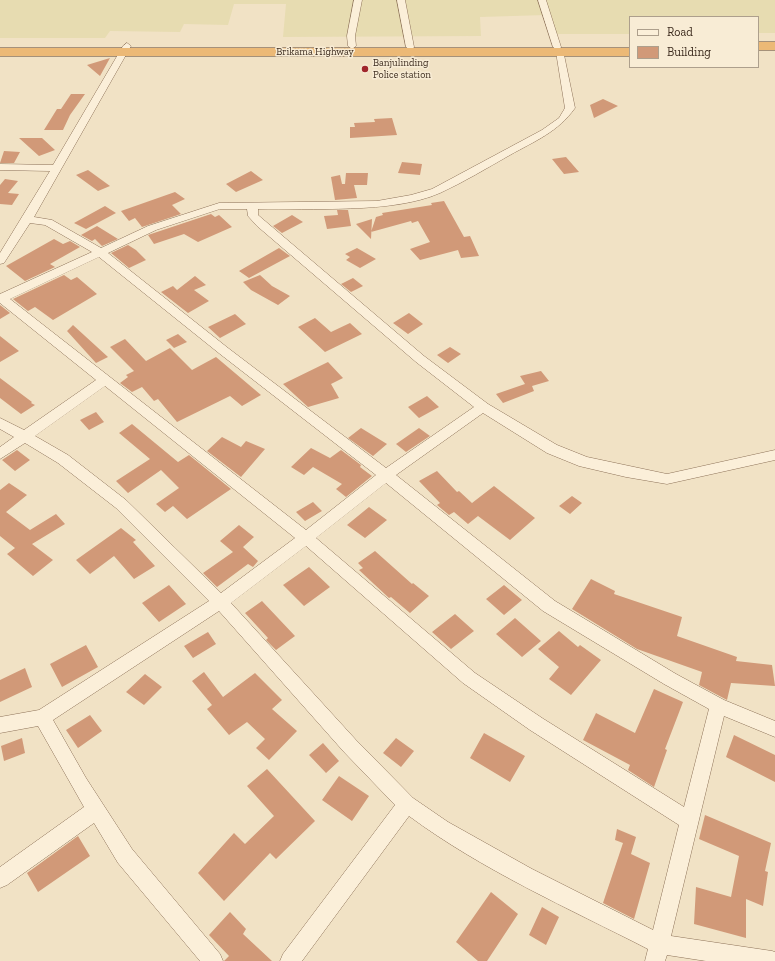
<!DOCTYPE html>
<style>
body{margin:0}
#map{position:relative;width:775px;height:961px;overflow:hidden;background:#f1e2c5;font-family:"Zilla Slab",serif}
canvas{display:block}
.legend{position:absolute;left:629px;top:16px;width:130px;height:52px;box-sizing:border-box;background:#f8ecd5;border:1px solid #ad9f8c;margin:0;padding:5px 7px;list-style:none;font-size:12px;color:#3c2b1e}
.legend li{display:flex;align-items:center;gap:8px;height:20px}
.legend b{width:20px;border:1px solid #ad9f8c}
</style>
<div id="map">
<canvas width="775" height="961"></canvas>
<ul class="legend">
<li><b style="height:5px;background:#fbefd9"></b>Road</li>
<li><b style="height:11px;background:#d19978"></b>Building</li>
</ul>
</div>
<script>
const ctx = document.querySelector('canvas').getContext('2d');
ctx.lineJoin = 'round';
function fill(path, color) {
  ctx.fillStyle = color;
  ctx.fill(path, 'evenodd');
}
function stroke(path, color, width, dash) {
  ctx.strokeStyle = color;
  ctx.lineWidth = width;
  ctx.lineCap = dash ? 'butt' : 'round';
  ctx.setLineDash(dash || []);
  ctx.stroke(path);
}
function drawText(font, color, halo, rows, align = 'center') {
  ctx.font = font + ' "Zilla Slab",serif';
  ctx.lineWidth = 3;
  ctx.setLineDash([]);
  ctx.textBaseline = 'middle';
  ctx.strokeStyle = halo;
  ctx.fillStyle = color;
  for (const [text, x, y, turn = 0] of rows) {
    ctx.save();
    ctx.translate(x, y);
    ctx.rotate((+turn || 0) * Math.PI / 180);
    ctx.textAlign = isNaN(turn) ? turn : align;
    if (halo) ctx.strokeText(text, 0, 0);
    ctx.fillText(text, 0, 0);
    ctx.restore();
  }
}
fill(new Path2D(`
 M0,0H775V33H758V17H630V34H552L546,15L480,17L481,36L283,37L286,4H234L228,25L184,24L180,32L110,31L105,38H0Z`), '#e7dcb1');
fill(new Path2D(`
 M110,58L100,76L87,65Z
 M71,94H85L70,115L63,130H44L57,109H61Z
 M603,99L618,106L594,118L590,105Z
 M392,118L397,135L350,138V127H355L354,123L375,122L374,119Z
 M19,138H42L55,150L39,156Z
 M4,151L20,152L14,163H0Z
 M566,157L579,172L564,174L552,159Z
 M402,162L422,164L420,175L398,173Z
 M88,170L110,186L98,191L76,175Z
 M251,171L263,180L236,192L226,184Z
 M346,173H368L367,185H354L357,198L335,200L331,177L340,175L342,184H345Z
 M5,179L18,181L8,193L19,194L12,205L0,204V185Z
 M175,192L185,199L172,205L181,214L142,227L135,218L129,221L121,211Z
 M444,201L464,237L470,236L479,256L461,258L458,250L420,260L410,249L430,242L418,221L412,223L411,221L371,232L376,217L383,215L382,213L432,205L431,203Z
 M105,206L116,213L86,229L74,223Z
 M337,210H348L351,226L327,229L324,216L338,215Z
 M211,214L215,217L219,215L232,227L198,242L184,234L154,244L148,235Z
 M292,215L303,222L282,233L273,226Z
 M372,219L371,239L356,224Z
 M97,226L118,239L102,246L95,239L92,241L81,235Z
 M54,239L63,244L70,241L80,247L50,264L55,267L25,281L6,266Z
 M128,245L136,250L146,260L129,268L111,253Z
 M279,248L290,256L249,278L239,271Z
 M357,248L376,259L360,268L346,260L350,257L345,254Z
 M64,275L71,280L77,277L97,294L53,320L35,307L28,311L13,299Z
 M260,275L272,286L290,296L278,305L251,290L243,282Z
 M195,276L206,285L194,290L209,301L188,313L161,292L173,286L177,290Z
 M353,278L363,286L351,292L341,284Z
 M0,305L10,313L0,319Z
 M409,313L423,324L408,334L393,323Z
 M235,314L246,324L220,338L208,327Z
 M315,318L331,332L350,323L362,334L325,352L298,327Z
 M73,325L108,357L96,363L67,331Z
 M178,334L187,342L174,348L166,340Z
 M0,336L19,351L0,362Z
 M125,339L146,361L170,348L192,370L216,357L261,395L242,406L230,396L177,422L158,399L154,401L142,387L132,392L120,383L128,377L126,375L134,371L110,347Z
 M450,347L461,354L448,363L437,355Z
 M328,362L343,378L331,384L339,398L308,407L283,384Z
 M541,371L549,381L532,386L534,391L503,403L496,394L525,384L520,376Z
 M0,378L32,402L31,403L35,405L21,414L0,398Z
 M427,396L439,407L419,418L408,407Z
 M96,412L104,422L89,430L80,420Z
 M132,424L178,462L189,455L231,489L187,519L173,506L165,512L156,504L179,488L161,470L128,493L116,481L150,459L119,433Z
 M361,428L387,444L373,456L348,438Z
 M419,428L430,436L406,452L396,444Z
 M222,437L241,447L246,441L265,449L241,477L207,451Z
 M311,448L330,458L341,450L361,465L360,467L372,476L346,497L336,489L342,484L313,467L304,475L291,467Z
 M17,450L30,460L15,471L2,460Z
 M437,471L457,492L459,491L472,503L494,486L535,518L510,540L478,516L468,524L454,512L449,515L437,505L440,503L419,481Z
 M9,483L27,495L6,512L30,530L56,514L65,524L32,544L53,560L33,576L7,554L15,548L0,536V490Z
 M572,496L582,503L570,514L559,506Z
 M313,502L322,511L305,521L296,512Z
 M369,507L387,520L365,538L347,525Z
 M239,525L254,537L243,547L258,561L253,567L248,564L217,587L203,573L233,552L220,541Z
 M121,528L136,540L133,542L155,566L134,579L114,556L90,574L76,560Z
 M375,551L412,584L413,583L429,596L410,613L391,597L389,598L359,570L363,568L358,563Z
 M309,567L330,587L304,606L283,585Z
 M591,579L615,591L614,594L682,617L677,636L737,657L736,661L772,665L775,686L731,683L727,700L699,685L702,672L637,649L572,609Z
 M169,585L186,604L159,622L142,603Z
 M504,585L522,600L504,615L486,599Z
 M262,601L295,636L276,650L266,640L268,638L245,613Z
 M455,614L474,631L451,649L432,632Z
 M515,618L541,641L522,657L496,634Z
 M559,631L578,647L580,645L601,660L571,695L549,679L559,667L538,649Z
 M208,632L216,644L193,658L184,646Z
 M86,645L98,667L62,687L50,664Z
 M25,668L32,687L0,702V680Z
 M204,672L223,697L255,673L282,700L272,709L297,731L269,760L256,748L265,739L247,722L229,735L207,709L212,705L192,681Z
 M145,674L162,687L144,705L126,692Z
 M654,689L683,702L665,749L667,750L654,787L628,770L630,765L583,740L596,713L635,733Z
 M90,715L102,731L78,748L66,730Z
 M484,733L525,756L510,782L470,758Z
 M734,735L775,755V782L726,757Z
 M22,738L25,753L4,761L1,746Z
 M396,738L414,751L401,767L383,753Z
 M323,743L339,761L326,773L309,755Z
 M267,769L315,821L276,859L270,853L224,901L198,873L234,833L245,844L274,816L247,786Z
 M339,776L369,796L352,821L322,800Z
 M705,815L771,843L765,871L768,872L763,906L746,899V938L694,924L696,887L731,897L739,856L699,839Z
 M617,829L636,837L631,854L650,863L634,919L603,903L623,843L615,840Z
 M78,836L90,856L38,892L27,873Z
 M491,892L518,914L487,961H478L456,942Z
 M542,907L559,917L546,945L529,935Z
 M230,912L246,929L243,934L272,961H224L229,956L209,935Z`), '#d19978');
const minor = new Path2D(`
 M354,0H362L355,36L356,46L352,49L348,46L347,36Z
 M397,0H405L414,47L413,49L410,50L406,47Z
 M538,0H546L561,47L560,49L557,50L553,47Z
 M127,43L131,46L34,217L52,220L101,248L148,226L219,203L377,201L411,195L432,189L542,130L559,118L565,108L556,52L557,50H563L575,108C558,132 535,141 510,155C487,168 464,182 440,193C393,214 310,208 258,209V215L424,356L488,404L557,445L587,457L667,474L775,450V460L667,484L626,477L579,466L547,453L483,413L396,475L555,601L676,674L724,700L775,721V737L724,716L671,936L772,951L775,952V961H706L667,955L665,961H645L648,949C568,908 482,870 409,816L302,961H280L283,954L395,805L344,752L219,611L53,720L86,778L132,849L220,954L223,961H200L118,863L94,823L7,885L0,888V867L84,807L38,726L0,733V717L39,710L209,601L116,508L58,463L25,443L0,459V447L14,437L0,429V418L24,430L96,380L0,303V294L92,252L45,225L30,223L4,263L0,264V253L50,171L0,170V164L53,165L123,46ZM220,209H247L248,216L257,226L416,362L474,407L386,468L228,348L108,253L156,230ZM99,257L220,354L376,475L306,530L10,299ZM105,386L295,538L221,593L126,500L68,455L35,436ZM386,483L543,611L664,684L709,709L684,807L542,718L475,673L316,538ZM306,546L463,683L530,730L679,825L653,930L532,869L448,822L413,798L356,740L231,603Z`);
const trunk = new Path2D(`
 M758,42H775V50H758Z
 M0,48H630V56H0Z`);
stroke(minor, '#8d7259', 1);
stroke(trunk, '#5b412e', 1);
fill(minor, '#fbefd9');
fill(trunk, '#ecb976');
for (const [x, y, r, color] of [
 [365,69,4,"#a0262c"]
]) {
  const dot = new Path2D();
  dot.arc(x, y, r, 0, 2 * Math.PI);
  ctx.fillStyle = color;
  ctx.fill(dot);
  stroke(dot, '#f8ecd5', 1.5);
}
drawText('10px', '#3c2b1e', '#f8ecd5', [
 ["Brikama Highway",315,52]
]);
drawText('10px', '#3c2b1e', '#f8ecd5', [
 ["Banjulinding",373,63],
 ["Police station",373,75]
], 'left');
</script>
